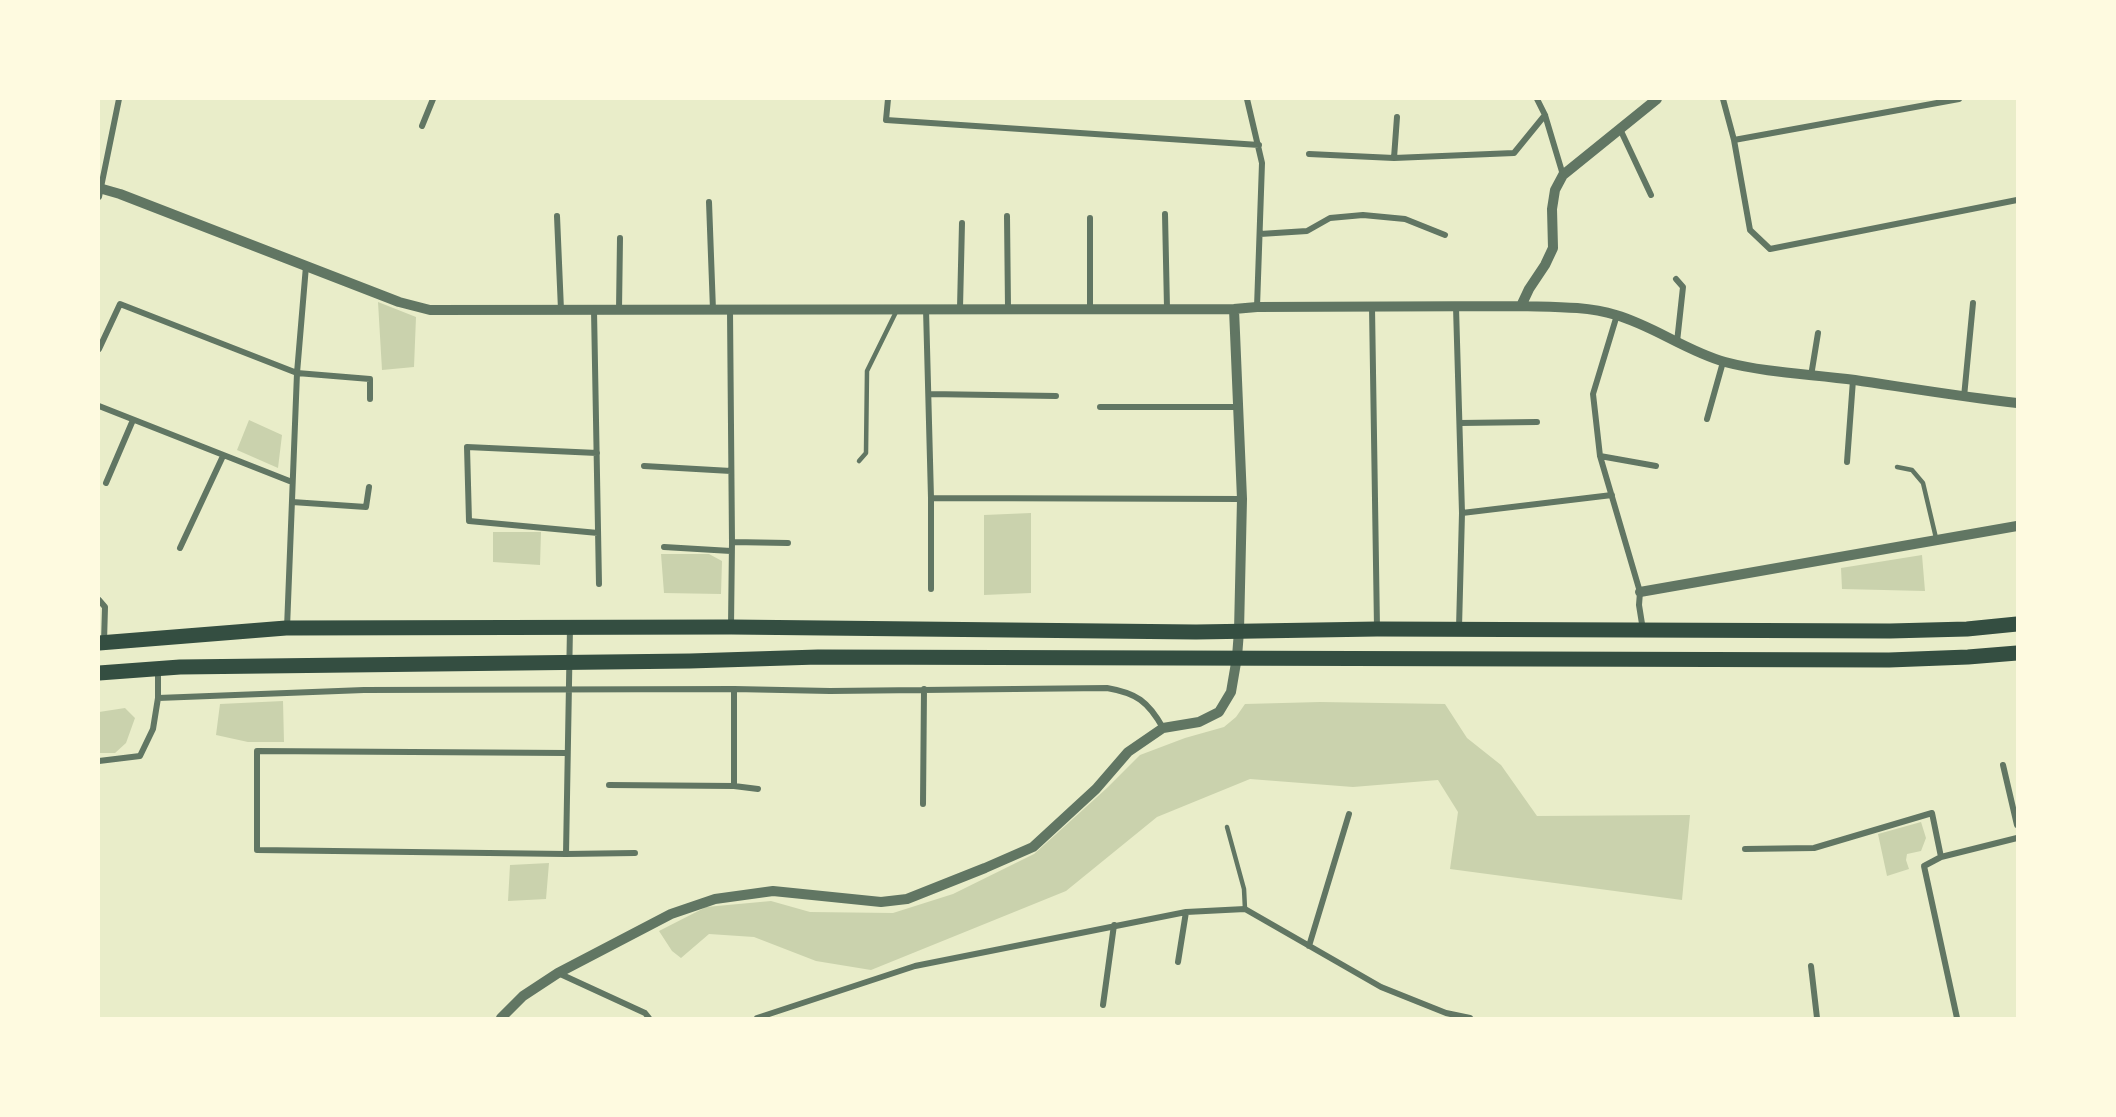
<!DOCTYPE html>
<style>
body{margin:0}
#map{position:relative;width:2116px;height:1117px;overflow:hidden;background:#e9edc9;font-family:Cabin,sans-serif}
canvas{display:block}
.frame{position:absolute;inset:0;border:100px solid #fefae0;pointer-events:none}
</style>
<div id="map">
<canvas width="2116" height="1117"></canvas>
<div class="frame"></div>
</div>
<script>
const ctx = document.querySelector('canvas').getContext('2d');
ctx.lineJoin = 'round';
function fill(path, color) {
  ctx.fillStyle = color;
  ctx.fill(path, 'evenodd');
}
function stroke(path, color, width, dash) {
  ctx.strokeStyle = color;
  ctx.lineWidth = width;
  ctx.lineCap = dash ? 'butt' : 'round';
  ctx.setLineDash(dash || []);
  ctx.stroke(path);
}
fill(new Path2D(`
 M378,302L416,317L414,367L382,370Z
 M249,420L282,435L278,468L237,450Z
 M1031,513V593L984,595V515Z
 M493,532H541L540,565L493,562Z
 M661,554H709L722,561L721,594L664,593Z
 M1922,555L1925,591L1842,589L1841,568Z
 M283,701L284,742H248L216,735L220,704Z
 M1320,702L1445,704L1467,738L1501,765L1537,816L1690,815L1682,900L1450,869L1458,812L1438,780L1353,787L1250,779L1157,817L1066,891L871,970L816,961L754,937L709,934L681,958L672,951L659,931L706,907L771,901L810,912L893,913L953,894L1034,854L1107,788L1140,755L1185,738L1224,727L1236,717L1245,704Z
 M125,708L135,718L126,743L115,753H99V712Z
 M1921,822L1926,838L1921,851L1907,854L1906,860L1909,869L1887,876L1878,834Z
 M549,863L546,899L508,901L510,865Z`), '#cad2ad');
stroke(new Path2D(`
 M859,461L866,453L867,371L896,312
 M1897,467L1912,470L1923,483L1936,538
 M1227,827L1244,889L1245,909`), '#617663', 4.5);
stroke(new Path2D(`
 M888,99L886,120L1259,145
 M1247,99L1262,163L1257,307
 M1537,99L1545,115L1563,175
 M1723,99L1734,140L1750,230L1770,249L2017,200
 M422,126L433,99
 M1620,129L1651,195
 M1734,140L1959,99
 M1309,154L1394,158L1514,153L1545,115
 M1394,158L1397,117
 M99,197L119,99
 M709,202L713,310
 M1165,214L1167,308
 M557,216L561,310
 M1007,216L1008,308
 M1090,218V308
 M1260,234L1307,231L1330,218L1363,215L1405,219L1445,235
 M1676,279L1683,287L1677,342
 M1372,307L1377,628
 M1456,307L1462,513L1459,628
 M960,308L962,223
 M926,309L931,498V589
 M594,310L599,584
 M619,310L620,238
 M730,311L732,542L731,626
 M1617,315L1593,394L1600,456L1640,592L1639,605L1643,630
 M99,349L120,304L297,373L370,379V399
 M1811,376L1818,333
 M929,394L1056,396
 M1964,397L1973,303
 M99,406L292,482
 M1100,407H1236
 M1707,419L1723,362
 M1460,423L1537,422
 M597,453L467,447L469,521L598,533
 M1600,456L1656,466
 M1847,462L1853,380
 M644,466L731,471
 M106,483L133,420
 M931,498L1242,499
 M292,502L366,507L369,487
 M1462,513L1612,495
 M732,542L788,543
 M664,547L731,551
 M180,548L223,456
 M99,600L105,607L104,642
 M287,628L297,373L306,266
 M158,698L364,690L734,689L830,691L1107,688C1136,693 1148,701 1163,728
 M567,753L257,751V850L566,854L570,627
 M99,761L140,756L153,729L158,698V669
 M2003,765L2017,825
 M609,785L734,786L758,789
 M734,786V689
 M923,804L924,689
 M1745,849L1814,848L1932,813L1941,857
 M566,854L635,853
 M1309,946L1349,814
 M1178,962L1186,912
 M1811,966L1817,1018
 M558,973L645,1013L649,1018
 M1103,1005L1114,925
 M757,1018L915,966L1186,912L1245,909L1381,987L1446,1013L1470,1018
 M1957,1018L1924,866L1941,857L2017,838`), '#617663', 6);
stroke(new Path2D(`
 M99,188L120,194L399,302L430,310L1234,309L1257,307L1521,306C1553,307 1586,306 1616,315C1654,326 1686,351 1725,362C1767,373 1811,374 1855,380C1909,388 1963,397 2017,403
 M1521,306L1529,289L1545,265L1553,248L1552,209L1555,190L1563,175L1657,99
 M1640,592L2017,526
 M501,1018L523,996L558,973L671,914L715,899L773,891L881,902L907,899L985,868L1033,847L1096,789L1128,752L1163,728L1199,722L1219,712L1231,692L1237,657L1239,631L1242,499L1234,309`), '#617663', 10);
stroke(new Path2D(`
 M99,643L286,628L731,627L1196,632L1377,629L1890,631L1967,629L2017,624
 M99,673L180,667L690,661L818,657L1889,660L1968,657L2017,653`), '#344e41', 15);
</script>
